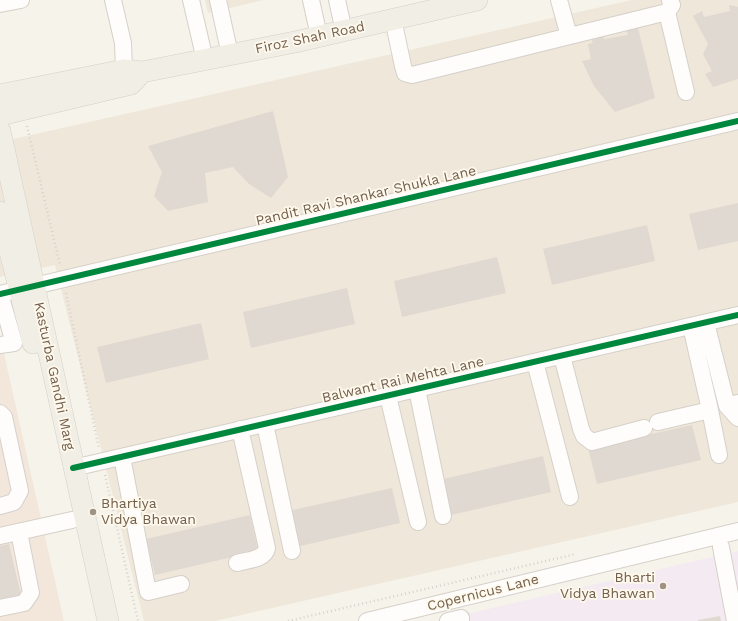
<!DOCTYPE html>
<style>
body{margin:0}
canvas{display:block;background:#f6f3eb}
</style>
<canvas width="738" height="621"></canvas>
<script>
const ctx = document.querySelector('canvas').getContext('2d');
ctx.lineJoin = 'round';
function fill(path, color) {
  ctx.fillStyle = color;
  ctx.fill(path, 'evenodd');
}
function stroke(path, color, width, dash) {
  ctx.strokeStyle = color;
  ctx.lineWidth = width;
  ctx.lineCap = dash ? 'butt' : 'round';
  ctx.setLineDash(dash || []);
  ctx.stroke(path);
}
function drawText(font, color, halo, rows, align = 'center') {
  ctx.font = font + ' "Work Sans",sans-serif';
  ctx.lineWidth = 3.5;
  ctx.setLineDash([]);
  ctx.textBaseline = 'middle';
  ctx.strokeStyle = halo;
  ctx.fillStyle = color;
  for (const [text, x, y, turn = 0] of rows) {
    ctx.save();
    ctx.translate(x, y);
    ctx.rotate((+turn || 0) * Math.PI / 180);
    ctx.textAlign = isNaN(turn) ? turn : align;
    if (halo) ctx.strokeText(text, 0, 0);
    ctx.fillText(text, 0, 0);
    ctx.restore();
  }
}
fill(new Path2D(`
 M205,0H264L208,13Z
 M632,0H738V502L215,621H144L55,265L0,277V142Z`), '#efe7d9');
fill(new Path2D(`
 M0,336L64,621H0Z`), '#f3e7dc');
fill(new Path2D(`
 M738,551V621H436Z`), '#f4eaf2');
fill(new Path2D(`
 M729,5L738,7V79L713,87L705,74L712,71L703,54L708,44L693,16L702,11L704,17L730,11Z
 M637,24L655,98L615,112L594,86L582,61L591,59L588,44L593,43L589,34L603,33L604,39L628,35L625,28Z
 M273,111L288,177L271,198L249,184L233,167L205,173L208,202L168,211L154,196L162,172L148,146Z
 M738,203V241L698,250L689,214Z
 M647,225L655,261L552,285L543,249Z
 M497,257L506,293L402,317L394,281Z
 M347,288L355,324L251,348L243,312Z
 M201,323L209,359L106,383L97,347Z
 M692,425L701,460L597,484L588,448Z
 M543,456L551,492L447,516L439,480Z
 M392,488L400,523L296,547L288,511Z
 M250,515L258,551L155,575L146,539Z
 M9,544L21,595L0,600V546Z
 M720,616L721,621H698V620Z`), '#e0d9d1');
const minor = new Path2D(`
 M113,0L123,43L124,70
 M191,0L205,60
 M218,0L230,55
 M311,0L319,36
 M337,0L344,31
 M559,0L569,36
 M0,4L21,0
 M667,12L686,92
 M393,19L403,66L405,73L412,75L667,12L672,5L670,0
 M0,294L738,121
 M0,294L14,343L0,345
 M706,323L727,406L738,403
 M562,356L581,429L584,436L592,442L644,428
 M535,362L570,497
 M417,389L443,516
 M388,396L418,522
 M727,406L738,418
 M710,410L719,455
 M0,413L4,417L20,491L14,502L0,506
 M658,422L710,410L691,326
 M265,424L292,551
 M122,457L148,592L181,584
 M73,468L738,315
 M0,536L72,520
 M721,547L735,621
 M237,563C247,560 265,560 267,548L240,429
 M0,608L24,603L31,593L19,532
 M367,621L738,531
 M448,621L461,618V621`);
const major = new Path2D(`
 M0,95L124,70L142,72L295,42L477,0
 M0,115L131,84L142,72
 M0,131C37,294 71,458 108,621
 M0,212L33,343`);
stroke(minor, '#d5d0c9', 18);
stroke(major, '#d5cfc7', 22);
stroke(new Path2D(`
 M27,126L60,265
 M66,293L99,449
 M105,475L138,621
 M288,621L576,554`), '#d8d1cb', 2.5, [1, 3]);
stroke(minor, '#fefdfc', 16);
stroke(major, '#f1eee6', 21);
stroke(new Path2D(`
 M0,294L738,121
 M73,468L738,315`), '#00873e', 6);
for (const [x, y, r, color] of [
 [93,512,4,"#a19384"],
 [663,586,4,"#a19384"]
]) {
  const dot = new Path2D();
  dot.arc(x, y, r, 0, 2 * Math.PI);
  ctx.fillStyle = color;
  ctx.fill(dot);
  stroke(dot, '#fef9ec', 1.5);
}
drawText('14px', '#735f4d', '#fef9ec', [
 ["Firoz Shah Road",310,38,-12],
 ["Pandit Ravi Shankar Shukla Lane",366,196,-13],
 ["Kasturba Gandhi Marg",54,376,78],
 ["Balwant Rai Mehta Lane",403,380,-13],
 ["Copernicus Lane",483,593,-14]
]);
drawText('14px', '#735f4d', '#fef9ec', [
 ["Bhartiya",101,504],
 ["Vidya Bhawan",101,520],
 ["Bharti",655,578,"right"],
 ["Vidya Bhawan",655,594,"right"]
], 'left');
</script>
